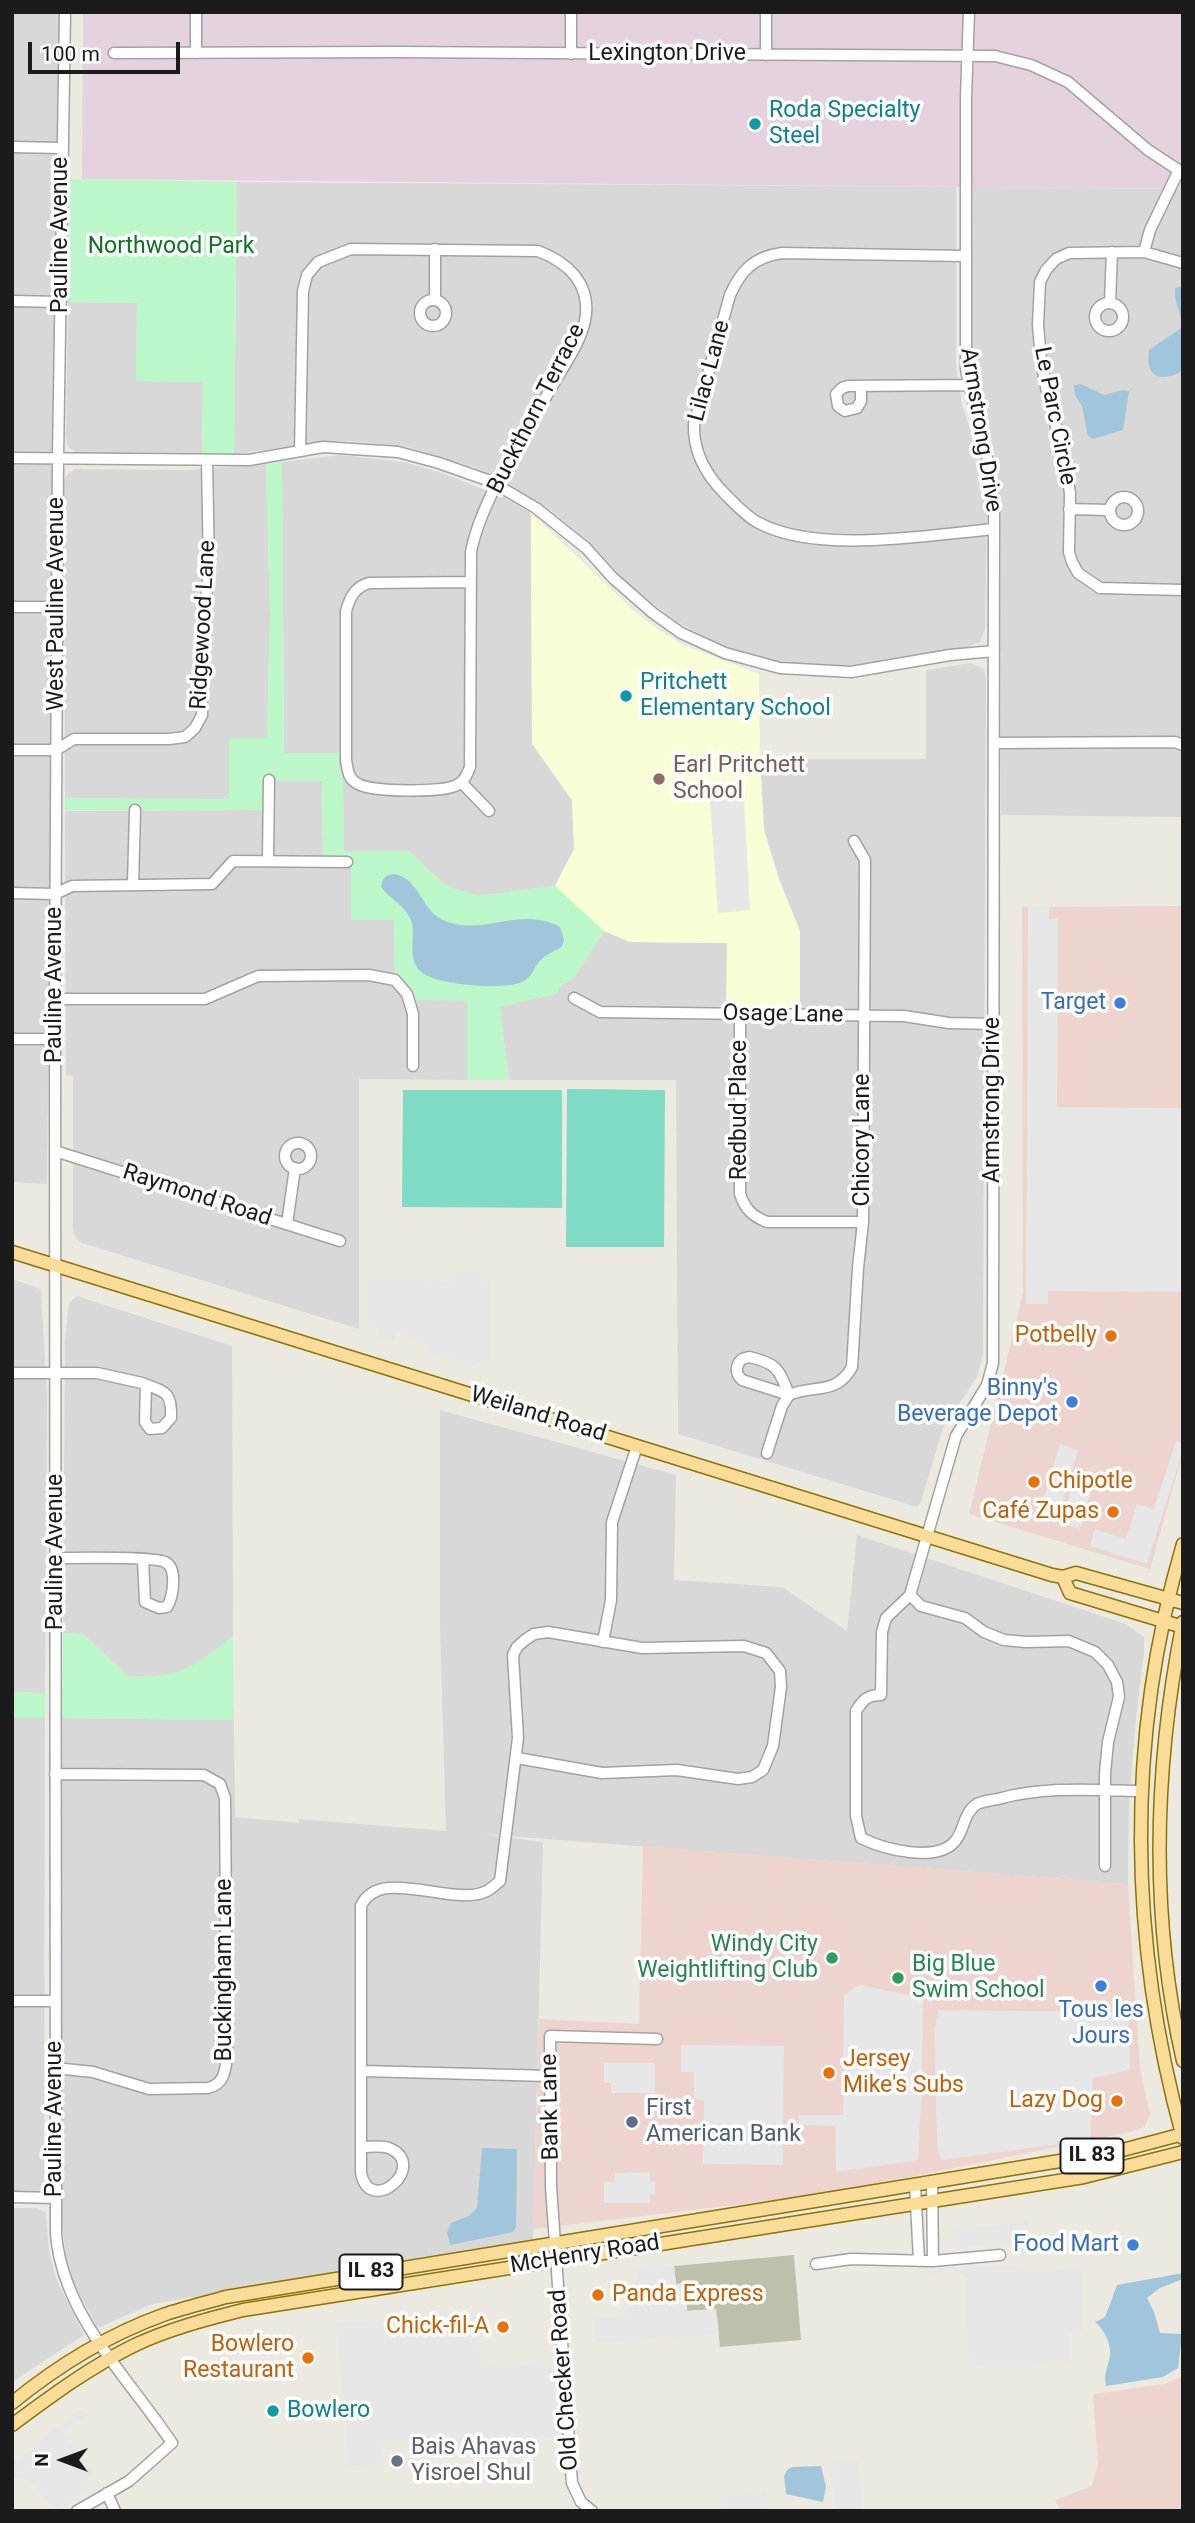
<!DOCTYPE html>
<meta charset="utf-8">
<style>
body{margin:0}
#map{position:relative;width:1195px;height:2523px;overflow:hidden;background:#eceae0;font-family:Roboto,sans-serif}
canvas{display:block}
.frame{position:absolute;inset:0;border:14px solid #1b1b1b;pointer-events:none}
.north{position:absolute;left:28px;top:2425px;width:70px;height:70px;-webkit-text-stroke:5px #fff;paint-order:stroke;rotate:270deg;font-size:19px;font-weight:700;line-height:28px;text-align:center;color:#1b1b1b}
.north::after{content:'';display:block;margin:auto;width:24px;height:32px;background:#1b1b1b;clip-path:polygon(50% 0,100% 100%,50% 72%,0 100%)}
.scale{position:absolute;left:28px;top:42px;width:152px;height:32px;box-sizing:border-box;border:4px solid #1b1b1b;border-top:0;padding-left:9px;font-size:21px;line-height:24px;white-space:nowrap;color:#1b1b1b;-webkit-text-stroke:5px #fff;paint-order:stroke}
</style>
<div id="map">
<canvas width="1195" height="2523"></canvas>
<div class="frame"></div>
<div class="north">N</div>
<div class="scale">100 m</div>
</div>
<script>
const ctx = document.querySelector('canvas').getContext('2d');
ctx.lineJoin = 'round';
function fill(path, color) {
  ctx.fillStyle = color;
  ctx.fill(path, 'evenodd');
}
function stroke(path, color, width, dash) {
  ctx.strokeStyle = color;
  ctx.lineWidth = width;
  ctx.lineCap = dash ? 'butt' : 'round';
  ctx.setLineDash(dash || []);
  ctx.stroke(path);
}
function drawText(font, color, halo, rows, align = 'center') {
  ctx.font = font + ' Roboto,sans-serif';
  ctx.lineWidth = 7;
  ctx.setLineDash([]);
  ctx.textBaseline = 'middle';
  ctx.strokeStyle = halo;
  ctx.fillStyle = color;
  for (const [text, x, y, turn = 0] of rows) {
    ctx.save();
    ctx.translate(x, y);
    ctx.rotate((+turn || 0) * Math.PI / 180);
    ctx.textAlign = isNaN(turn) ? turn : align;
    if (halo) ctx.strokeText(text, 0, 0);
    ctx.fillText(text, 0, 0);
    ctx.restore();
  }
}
fill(new Path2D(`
 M12,12H59L47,1184L12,1182Z
 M237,182L956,187V367L962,404L980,460L987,506L985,630L980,642L967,647L834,668L761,659L716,643L674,620L625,581L590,543L550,510L495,477L473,467L408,447L350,441L322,442L234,454Z
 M973,187L1183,189V817L1001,815L1000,491L993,446L971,362Z
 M68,302L137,303L136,381L203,382L202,453H77L68,447L66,438Z
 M341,455L404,462L442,473L505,498L531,513L532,744L572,800L574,849L555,886L478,896L446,886L409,851H344L343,782L339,768V753H284L282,462Z
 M266,464L270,615L267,738L229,800L65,798L64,481L67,475L75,469L188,470Z
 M971,663L984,669L986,679L983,1354L977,1377L943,1428L921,1502L917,1507L678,1434L676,1080H509L499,1006L556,994L562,984L573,979L604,931L630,942L727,943L779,879L764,830L760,759H926V670Z
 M262,781H322L323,857L351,858L394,920L395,976L467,1001V1080L359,1079V1329L82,1243L76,1238L73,1230V1076L66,1075L65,811L261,810Z
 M12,1279L41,1289L47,1396L45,1693L12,1692Z
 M77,1296L232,1346L233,1636L195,1666L165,1676L129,1677L83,1634L63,1633L65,1340L69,1303Z
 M440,1410L676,1475L674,1580L782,1587L847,1631L857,1535L1126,1624L1144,1637V1654L1136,1717L1129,1804L1128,1884L482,1834L543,1842L533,2242L152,2304L98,2328L75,2287L68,2268L62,2227V1718L234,1720L235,1817L299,1823V1819L446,1831L440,1627Z
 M12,1718H45L44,2185L42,2192L36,2193H12Z
 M12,2208H36L46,2213L49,2251L56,2278L84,2335L12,2382Z`), '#d9d8d8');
fill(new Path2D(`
 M1183,906V1452L1150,1569L969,1514L1023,1293L1022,907Z
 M643,1846L1128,1884L1140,2069L1150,2114L1145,2126L1135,2131L915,2176L786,2199L533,2229L539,2019L639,2024Z
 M1183,2376V2511H1061L1055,2500L1092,2486L1098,2464L1093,2394L1164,2384Z`), '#edd4cf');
fill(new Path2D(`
 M83,12H1183V189L82,179Z`), '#e5d2df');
fill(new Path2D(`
 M531,513L634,611L659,630L683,645L759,674L760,759L764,830L779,879L800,931V1011L726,1010L727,943L630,942L604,931L555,886L574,849L572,800L532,744Z`), '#f9fed7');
fill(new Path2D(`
 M794,2255L801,2340L720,2347L716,2309L687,2311L685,2284H676L674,2266Z`), '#bec0ac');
fill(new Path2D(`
 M69,179L237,182L234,454L202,453L203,382L136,381L137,303L68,302Z
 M282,462L284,753H339V768L343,782L344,851H409L446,886L478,896L555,886L604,931L573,979L562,984L556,994L500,1007L509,1080H467V1001L415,1000L410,991L395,976L394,920H351V858H323L322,781H262V810H65V798L229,799V738H267L270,615L266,464Z
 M63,1633L83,1634L129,1677C184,1676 191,1669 233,1636L234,1720L62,1718Z
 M12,1692L45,1693V1718H12Z`), '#bcf7c9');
fill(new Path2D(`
 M567,1089L665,1090L664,1247H566Z
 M403,1090H562V1208L402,1207Z`), '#7fdbc3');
fill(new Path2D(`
 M743,783L750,910L718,913L709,788Z
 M1028,907H1049V919H1058L1057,1107L1183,1108V1292L1048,1291V1304H1026Z
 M456,1272H480L481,1281H490V1360L481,1359L478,1368L423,1350L425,1342L397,1333L394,1341L378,1336L377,1327L368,1324V1280L455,1281Z
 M1176,1441L1183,1443V1450L1147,1564L1090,1546L1095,1529L1126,1539L1137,1504L1154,1509Z
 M1060,1444L1078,1450L1060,1510L1042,1504Z
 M1075,1479L1093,1485L1080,1529L1061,1523Z
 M859,1985L923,1998L922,2085L918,2160L836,2172L835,2126L799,2125V2115H843L844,1995Z
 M938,2010L1121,2012L1128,2015L1130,2070L1093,2078L1090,2140L942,2160L938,2152L936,2114L935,2028Z
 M681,2045L784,2046L783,2165L703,2164L704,2100L694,2099V2072H681Z
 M604,2063H655V2093H611V2083H604Z
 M650,2172V2181L655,2182V2194H650V2203H604V2182H615V2173Z
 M1028,2222L1031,2248L1010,2250L1009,2243L954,2248L952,2229Z
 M1016,2265V2271L1081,2268L1083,2332L1069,2333L1070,2362L969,2366L965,2273L930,2274V2269Z
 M674,2266L676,2284L685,2283L687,2311L716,2309L719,2334L596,2343L594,2318L631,2316L629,2294L638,2293L636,2269Z
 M477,2313L481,2368L552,2363L557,2437L464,2443H442L427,2439L383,2440L382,2463L349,2466L336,2323Z
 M81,2407L87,2415L64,2434L94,2473L86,2479L89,2488L55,2510L29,2480L12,2478V2464Z
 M859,2460L862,2509L835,2510L833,2461Z
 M767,2494V2511H721V2496Z`), '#e7e7e7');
fill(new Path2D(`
 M1183,286V371C1159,383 1145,377 1149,350L1181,328C1183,314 1173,303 1175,288Z
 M1081,384L1104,395L1122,390L1129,391L1123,430L1093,439L1088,436L1082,406L1075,395L1074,385Z
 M394,874C420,878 421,911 443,920C484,938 517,905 560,927L564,940L562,947C555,951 544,955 539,962C533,969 532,977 522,982C505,990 433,986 419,970C408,958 415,938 412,923C408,907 390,899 381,887C382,878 386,875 394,874Z
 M482,2148L517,2149L516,2227L513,2232L450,2245L447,2233L451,2223L469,2216L477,2208Z
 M1183,2273V2279L1160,2288L1147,2298L1154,2312L1160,2333L1182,2334L1178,2368L1163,2377L1106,2386C1103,2369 1110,2366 1110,2352C1111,2343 1102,2327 1095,2322L1105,2317L1117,2285Z
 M821,2466L826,2487L823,2502L786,2494L784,2476L787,2470L792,2467Z`), '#a1c5da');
const minor = new Path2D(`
 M65,12L58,458L55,999L56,2234C63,2316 128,2377 172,2443L129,2481L77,2511
 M969,12L966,97V369C975,415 991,458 994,505L993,1363L987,1385L956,1436L910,1595L886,1618L882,1632L881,1695C867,1695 863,1700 856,1711V1816L861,1838C883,1849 938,1864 956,1840C964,1830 964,1812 977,1804C983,1801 992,1800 998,1799C1044,1786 1094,1790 1141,1791
 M114,53L396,52L995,56L1031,65L1068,82L1148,150L1183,173
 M196,53V12
 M571,54V12
 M766,55V12
 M12,147L62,148
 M435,249V300
 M1144,252L1150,230L1179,170
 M965,256L782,253C754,257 741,270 730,295L694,424C693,451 706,475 725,494C735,504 746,516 757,522C816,555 928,535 994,529
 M1183,263L1144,252L1069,253L1056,259L1046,270L1040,282L1038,325L1041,360L1049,402L1062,447L1070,493L1069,552L1072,562L1078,573L1100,588L1183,590
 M420 313a13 13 0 1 1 26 0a13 13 0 1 1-26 0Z
 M12,301L61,302
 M1110,303L1112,252
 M1095 317a14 14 0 1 1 28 0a14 14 0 1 1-28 0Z
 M861,386V401L857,408L845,411L838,406L836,394L842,388L848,386L969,385
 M300,451L303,291L307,275L318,262L351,249L538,251C567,262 589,282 586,315C583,339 566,362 554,383C527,431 481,499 471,552L470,767C467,774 465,781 457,785C443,793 372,792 358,784C348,779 348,771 346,760V611C350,597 355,587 369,583L471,582
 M12,458L249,460L323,447L398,452L439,463L490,481L536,508L586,548L613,578L653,613L681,633L725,653L780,668L851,672L950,655L994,651
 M1110 511a14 14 0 1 1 28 0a14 14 0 1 1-28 0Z
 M1069,509L1110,510
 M12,607H57
 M994,743L1175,742L1183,745
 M12,750H56
 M56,750L74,739H169L185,737L195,728L202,715L201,647L209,569L207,460
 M461,782L489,811
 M268,861L269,780
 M133,885L135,810
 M12,893L55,894L72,886L212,884L233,861L347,862
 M574,998L600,1012L904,1016L949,1023L994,1024
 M55,999H205L258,976L369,975L395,980L407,994L413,1014V1066
 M740,1015V1194C745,1209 752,1216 767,1222H863
 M12,1039H55
 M285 1156a13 13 0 1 1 26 0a13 13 0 1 1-26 0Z
 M55,1151L340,1241
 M287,1224L295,1168
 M749,1357C777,1363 779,1369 789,1395L742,1380C735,1373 735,1366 742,1359Z
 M12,1373H97L142,1383C165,1392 172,1391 171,1418L162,1428L150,1429L145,1422L146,1385
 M767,1453L782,1406L789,1395C814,1384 836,1396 852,1367L858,1268L863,1222L865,860L854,841
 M57,1558C75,1558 154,1556 165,1562C178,1568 173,1597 167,1607L159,1608L145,1602L143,1560
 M910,1595L921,1606L965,1618L984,1632L1004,1640L1026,1642L1069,1641L1095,1652L1108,1665L1117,1682L1119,1697L1108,1742L1105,1773V1866
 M603,1642L611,1600L612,1522L637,1446
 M12,2001H55
 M55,2068L93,2072L149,2089L208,2088C224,2084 225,2072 227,2057L225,1798L220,1784L204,1775L55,1774
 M363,2071L549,2076
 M361,2147C370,2147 381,2145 389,2148C430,2165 370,2218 361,2173V1906C379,1865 453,1908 487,1891C491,1889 496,1884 500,1881L518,1738L513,1655L517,1647L525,1640L534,1634L548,1632L642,1648L744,1646L766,1653L780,1671L781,1687L773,1746L763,1770L752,1777L738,1779L677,1770L602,1773L517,1758
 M932,2182L933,2261
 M915,2185L919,2261
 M12,2197L56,2198
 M816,2264L851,2259L933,2261L1000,2255
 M107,2493L115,2511
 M592,2511L581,2502L572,2483L551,2187L550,2036L657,2039`);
const major = new Path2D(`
 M12,1252L1052,1575L1063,1577L1076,1573L1183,1603
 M1183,1544C1125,1740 1129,1942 1183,2138
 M1063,1577L1070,1593L1183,1627
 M1183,1622C1154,1767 1150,1917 1183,2061
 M12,2403C56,2367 108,2335 163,2315C183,2308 205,2303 226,2297L1115,2152L1183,2134
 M12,2425C51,2396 90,2367 135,2345C169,2329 207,2319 243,2310L1084,2177L1183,2152`);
stroke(minor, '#a2a2a2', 13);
stroke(major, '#8e7204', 15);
stroke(minor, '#fff', 10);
stroke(major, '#f9dc98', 12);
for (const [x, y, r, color] of [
 [755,124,7,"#0f9aa8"],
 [626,696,7,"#0f9aa8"],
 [659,779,7,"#8d6e63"],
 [1120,1003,7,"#3f7fe0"],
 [1111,1336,7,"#e8710a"],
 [1072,1402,7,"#3f7fe0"],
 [1034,1482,7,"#e8710a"],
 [1113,1512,7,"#e8710a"],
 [832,1958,7,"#2e9e5b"],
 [898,1978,7,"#2e9e5b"],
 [1101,1986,7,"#3f7fe0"],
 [829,2073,7,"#e8710a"],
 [1117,2101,7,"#e8710a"],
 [632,2122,7,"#5c6f8a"],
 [1133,2245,7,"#3f7fe0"],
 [598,2295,7,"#e8710a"],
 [503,2327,7,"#e8710a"],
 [308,2358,7,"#e8710a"],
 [273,2411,7,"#0f9aa8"],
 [397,2461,7,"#6b7280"]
]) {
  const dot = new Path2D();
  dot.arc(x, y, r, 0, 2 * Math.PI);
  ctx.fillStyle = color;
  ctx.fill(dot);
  stroke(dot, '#fff', 2.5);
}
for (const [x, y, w] of [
 [1092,2156,63],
 [371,2272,63]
]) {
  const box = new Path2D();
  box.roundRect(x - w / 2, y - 17.5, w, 35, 5);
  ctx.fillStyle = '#fff';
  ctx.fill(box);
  stroke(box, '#1b1b1b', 2);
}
drawText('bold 21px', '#1b1b1b', null, [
 ["IL 83",1092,2156],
 ["IL 83",371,2272]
]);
drawText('23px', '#1b1b1b', '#fff', [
 ["Lexington Drive",667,54],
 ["Pauline Avenue",61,235,-90],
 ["Lilac Lane",710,371,-75],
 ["Buckthorn Terrace",537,409,-63],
 ["Le Parc Circle",1054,416,79],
 ["Armstrong Drive",980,430,81],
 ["West Pauline Avenue",57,604,-90],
 ["Ridgewood Lane",204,625,-87],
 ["Pauline Avenue",55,985,-90],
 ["Osage Lane",783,1015,1],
 ["Armstrong Drive",993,1100,-90],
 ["Redbud Place",740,1110,-90],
 ["Chicory Lane",863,1140,-90],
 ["Raymond Road",197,1196,18],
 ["Weiland Road",538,1415,17],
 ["Pauline Avenue",56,1552,-90],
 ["Buckingham Lane",225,1970,-90],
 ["Bank Lane",551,2107,-91],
 ["Pauline Avenue",55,2119,-90],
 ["McHenry Road",585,2255,-9],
 ["Old Checker Road",565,2380,-94]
]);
drawText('23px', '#0d838f', '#fff', [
 ["Roda Specialty",769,111],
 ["Steel",769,137],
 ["Pritchett",640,683],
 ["Elementary School",640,709],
 ["Bowlero",287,2411]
], 'left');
drawText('23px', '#0d7424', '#fff', [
 ["Northwood Park",171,247]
]);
drawText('23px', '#785e54', '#fff', [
 ["Earl Pritchett",673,766],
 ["School",673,792]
], 'left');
drawText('23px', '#366cbe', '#fff', [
 ["Target",1106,1003],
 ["Binny's",1058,1389],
 ["Beverage Depot",1058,1415],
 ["Tous les",1101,2011,"center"],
 ["Jours",1101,2037,"center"],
 ["Food Mart",1119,2245]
], 'right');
drawText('23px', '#c56008', '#fff', [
 ["Potbelly",1097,1336],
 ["Chipotle",1048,1482,"left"],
 ["Café Zupas",1099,1512],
 ["Jersey",843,2060,"left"],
 ["Mike's Subs",843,2086,"left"],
 ["Lazy Dog",1103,2101],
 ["Panda Express",612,2295,"left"],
 ["Chick-fil-A",489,2327],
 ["Bowlero",294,2345],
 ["Restaurant",294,2371]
], 'right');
drawText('23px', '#27864d', '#fff', [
 ["Windy City",818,1945],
 ["Weightlifting Club",818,1971],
 ["Big Blue",912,1965,"left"],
 ["Swim School",912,1991,"left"]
], 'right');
drawText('23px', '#4e5e75', '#fff', [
 ["First",646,2109],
 ["American Bank",646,2135]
], 'left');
drawText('23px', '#5b616d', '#fff', [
 ["Bais Ahavas",411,2448],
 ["Yisroel Shul",411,2474]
], 'left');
</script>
